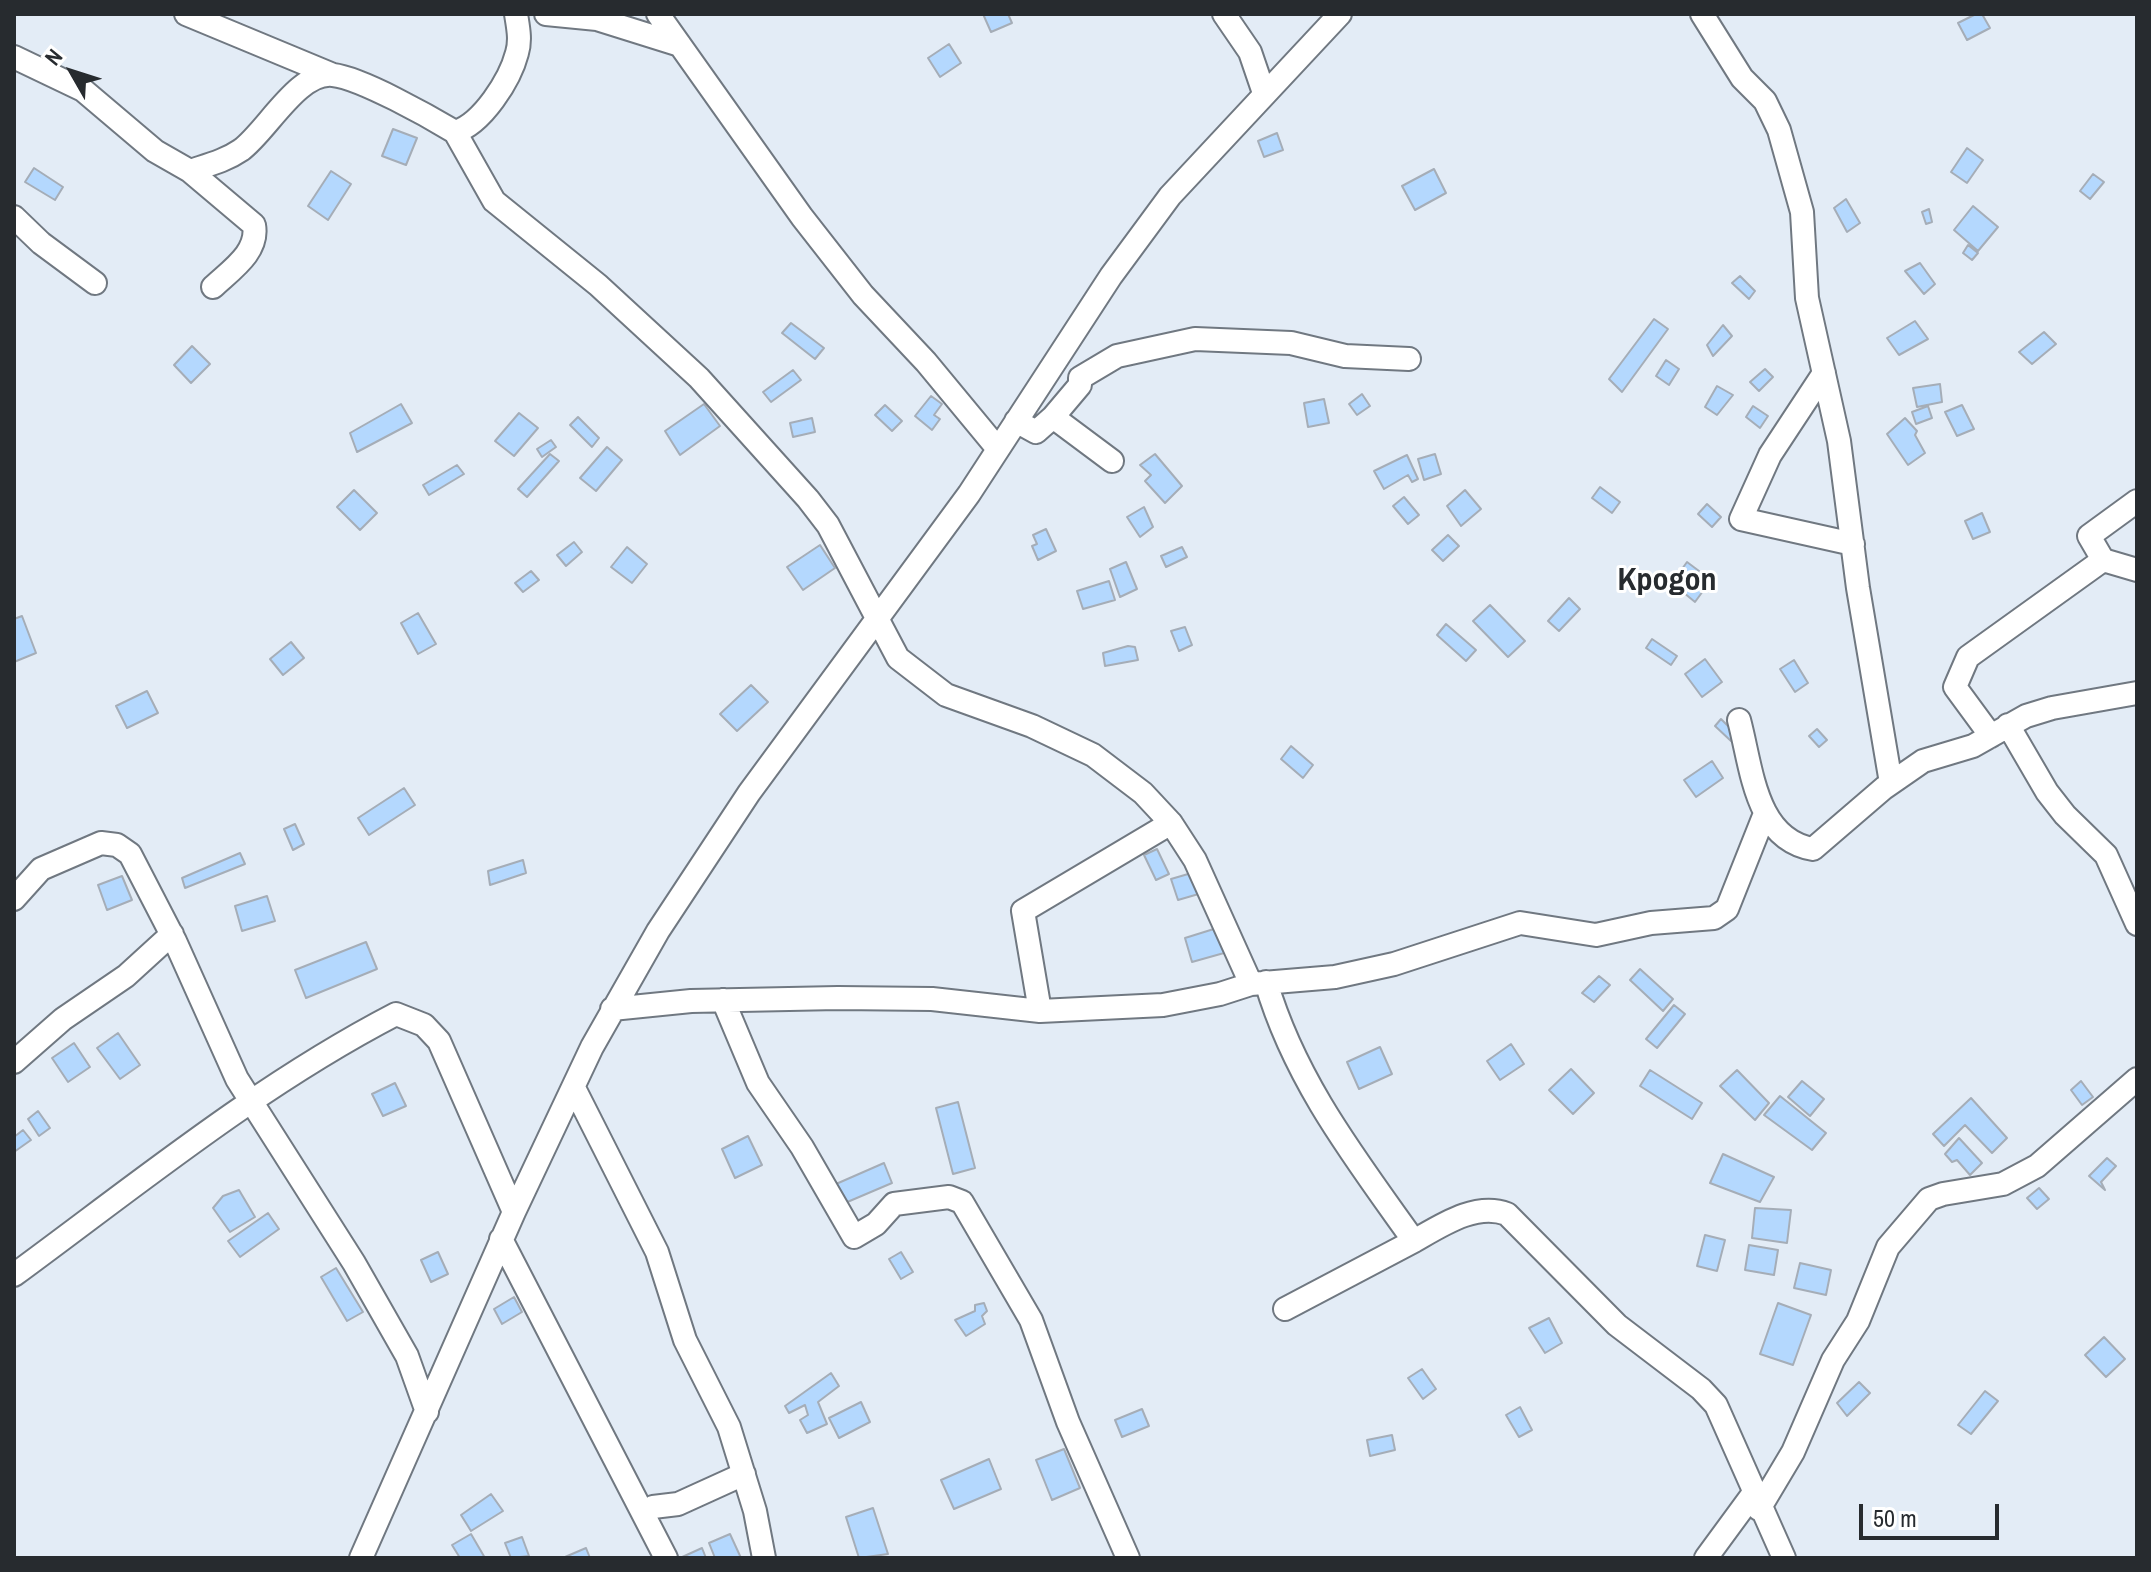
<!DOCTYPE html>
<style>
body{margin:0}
#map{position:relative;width:2151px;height:1572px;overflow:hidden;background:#e3ecf6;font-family:"Archivo Narrow",sans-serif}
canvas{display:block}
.frame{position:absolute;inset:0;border:16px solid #272b2f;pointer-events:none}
.north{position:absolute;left:32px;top:32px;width:80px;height:80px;-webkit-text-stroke:6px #fff;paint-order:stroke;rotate:309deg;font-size:22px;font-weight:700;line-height:32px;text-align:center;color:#272b2f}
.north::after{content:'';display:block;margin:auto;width:28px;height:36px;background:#272b2f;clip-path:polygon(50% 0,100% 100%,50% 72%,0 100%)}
.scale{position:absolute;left:1859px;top:1504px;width:140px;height:36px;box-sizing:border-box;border:4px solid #272b2f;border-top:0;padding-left:10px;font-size:24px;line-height:28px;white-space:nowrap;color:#272b2f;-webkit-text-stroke:6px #fff;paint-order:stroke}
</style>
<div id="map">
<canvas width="2151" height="1572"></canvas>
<div class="frame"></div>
<div class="north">N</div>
<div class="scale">50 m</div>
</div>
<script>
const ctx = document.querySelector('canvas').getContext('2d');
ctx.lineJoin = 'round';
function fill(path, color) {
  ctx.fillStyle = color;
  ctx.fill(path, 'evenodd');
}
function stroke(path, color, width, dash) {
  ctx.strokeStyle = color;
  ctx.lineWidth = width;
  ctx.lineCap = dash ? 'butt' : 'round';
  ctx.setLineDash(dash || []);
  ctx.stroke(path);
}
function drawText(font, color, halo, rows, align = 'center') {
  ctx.font = font + ' "Archivo Narrow",sans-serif';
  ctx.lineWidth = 6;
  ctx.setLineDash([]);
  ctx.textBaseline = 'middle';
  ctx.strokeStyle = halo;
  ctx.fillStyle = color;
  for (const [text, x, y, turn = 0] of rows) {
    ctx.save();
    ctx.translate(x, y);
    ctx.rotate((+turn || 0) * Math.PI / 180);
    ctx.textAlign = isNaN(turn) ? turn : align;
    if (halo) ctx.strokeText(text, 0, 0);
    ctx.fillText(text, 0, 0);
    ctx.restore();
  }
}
const building = new Path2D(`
 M983,14H1008L1012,23L991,32Z
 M1976,14H1982L1990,28L1967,40L1958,23Z
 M949,44L961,63L940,77L928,58Z
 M393,129L417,138L406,165L382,156Z
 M1277,133L1283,150L1264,157L1258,141Z
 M1967,148L1983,160L1967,183L1951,172Z
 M34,168L63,187L55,200L25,182Z
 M1434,169L1446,193L1415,210L1402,186Z
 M331,171L351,184L328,220L308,206Z
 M2093,174L2104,182L2090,199L2080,191Z
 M1846,199L1860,223L1847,232L1834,208Z
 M1973,206L1998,227L1978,251L1954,230Z
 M1929,209L1932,222L1926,224L1922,212Z
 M1968,245L1978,253L1972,260L1963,253Z
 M1920,263L1935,284L1924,294L1905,271Z
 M1740,276L1755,291L1749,299L1732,283Z
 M1654,319L1668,329L1622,392L1609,379Z
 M1915,321L1928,339L1899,355L1887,338Z
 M791,323L824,348L815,359L782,333Z
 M1723,325L1732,336L1713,356L1707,345Z
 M2044,332L2056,344L2032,364L2019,352Z
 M192,346L210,364L191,383L174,365Z
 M1666,360L1679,369L1669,385L1656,376Z
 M1765,369L1773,377L1759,391L1750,382Z
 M793,370L801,380L771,402L763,392Z
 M1940,384L1942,402L1917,407L1913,388Z
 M1717,386L1733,395L1717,415L1705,407Z
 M1362,394L1370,406L1357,415L1349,404Z
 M931,396L942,404L934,415L940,419L932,430L915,416Z
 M1324,399L1329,423L1308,427L1304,403Z
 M401,404L412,423L357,452L350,433Z
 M704,404L720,426L680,455L665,431Z
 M885,405L902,421L892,431L875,415Z
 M1962,405L1974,429L1957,436L1945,412Z
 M1753,406L1768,416L1760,428L1746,417Z
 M1928,406L1932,418L1916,424L1912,412Z
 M519,413L538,428L514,456L495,441Z
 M578,417L599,438L592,447L570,425Z
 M812,418L815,432L793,437L790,423Z
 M1905,418L1917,431L1915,435L1925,453L1908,465L1887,434Z
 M551,440L556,447L542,457L537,449Z
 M607,447L622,460L596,491L580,478Z
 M550,454L559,461L527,497L518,489Z
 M1155,454L1182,486L1165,503L1145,481L1151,475L1140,465Z
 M1435,454L1441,474L1424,480L1418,459Z
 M1407,455L1418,479L1412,482L1408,475L1384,489L1374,471Z
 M457,465L464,474L429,495L423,485Z
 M1600,487L1620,502L1612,513L1592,498Z
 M354,490L377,513L360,530L337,507Z
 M1465,490L1481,509L1461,526L1447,506Z
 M1404,497L1419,515L1408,524L1393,506Z
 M1707,504L1721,517L1712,527L1698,514Z
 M1144,507L1153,527L1140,537L1127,517Z
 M1982,513L1990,532L1973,539L1965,521Z
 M1046,529L1056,551L1038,560L1032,546L1037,544L1033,535Z
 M1448,535L1459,546L1443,561L1432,550Z
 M574,542L582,552L566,566L557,555Z
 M820,545L835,568L803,590L787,567Z
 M627,547L647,564L632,583L611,567Z
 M1182,547L1187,557L1166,567L1161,556Z
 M1126,562L1137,589L1120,597L1110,569Z
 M1687,562L1711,580L1695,602L1672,583Z
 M531,571L539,580L523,592L515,583Z
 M1109,581L1115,600L1083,609L1077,591Z
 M1569,598L1580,609L1559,631L1548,621Z
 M1490,605L1525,641L1508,657L1473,621Z
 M418,613L436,644L418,654L401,623Z
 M22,616L36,653L14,662V619Z
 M1446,624L1476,650L1466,661L1437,635Z
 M1185,627L1192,645L1179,651L1171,631Z
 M1652,639L1677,656L1671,665L1646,648Z
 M291,642L304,658L283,675L270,659Z
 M1128,646L1135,647L1138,660L1105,666L1103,653Z
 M1705,659L1722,682L1702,697L1685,674Z
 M1794,660L1808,683L1795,692L1780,669Z
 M751,685L768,702L737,731L720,714Z
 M147,691L158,713L127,728L116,706Z
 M1721,719L1737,735L1731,741L1715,726Z
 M1817,729L1827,740L1819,747L1809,736Z
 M1291,746L1313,765L1303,778L1281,759Z
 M1712,761L1723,778L1696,797L1684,780Z
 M404,788L415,805L369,835L358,818Z
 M295,824L304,844L293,850L284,829Z
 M1157,849L1169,874L1156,880L1144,855Z
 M240,853L245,864L185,888L182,878Z
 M523,860L526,873L490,885L488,871Z
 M1195,872L1202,893L1178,900L1171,879Z
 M122,876L132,900L107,910L98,885Z
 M267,896L275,921L242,931L235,906Z
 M1217,928L1224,953L1192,962L1185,938Z
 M366,942L377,969L306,998L295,970Z
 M1640,969L1673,999L1663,1011L1630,980Z
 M1599,976L1610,985L1594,1002L1582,993Z
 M1674,1005L1685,1014L1657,1048L1646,1039Z
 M118,1033L140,1065L120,1079L97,1048Z
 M74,1043L90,1067L68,1082L52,1058Z
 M1511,1044L1524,1064L1500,1080L1487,1061Z
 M1380,1047L1392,1074L1359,1089L1347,1062Z
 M1571,1069L1594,1093L1573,1114L1549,1090Z
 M1650,1070L1702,1103L1692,1119L1640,1086Z
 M1737,1070L1769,1103L1755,1120L1720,1086Z
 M1802,1081L1824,1099L1810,1116L1788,1097Z
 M2081,1081L2093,1097L2082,1105L2071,1090Z
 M395,1083L406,1106L383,1116L372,1094Z
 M1780,1096L1826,1133L1812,1150L1764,1115Z
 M1971,1098L2007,1138L1992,1153L1965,1125L1944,1146L1933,1134Z
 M958,1102L975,1168L953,1174L936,1108Z
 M38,1111L50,1128L39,1136L28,1119Z
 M23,1130L31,1140L14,1152V1137Z
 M748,1136L762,1165L735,1178L722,1149Z
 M1959,1138L1982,1163L1970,1175L1957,1160L1952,1162L1945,1154Z
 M1723,1154L1774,1177L1760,1202L1710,1183Z
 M2107,1158L2116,1166L2101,1182L2105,1190L2089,1176Z
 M884,1163L892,1183L845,1203L836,1184Z
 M2039,1188L2049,1199L2037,1209L2027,1198Z
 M239,1190L255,1217L230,1232L213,1208L223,1196Z
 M1755,1208L1791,1210L1787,1243L1752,1238Z
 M268,1213L279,1229L240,1257L228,1241Z
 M1705,1235L1725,1240L1717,1271L1697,1266Z
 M1749,1245L1778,1250L1774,1275L1745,1270Z
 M438,1252L448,1274L431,1282L421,1260Z
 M901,1252L913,1272L901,1279L889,1259Z
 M1800,1263L1831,1270L1826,1295L1794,1288Z
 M336,1268L363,1312L347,1321L321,1277Z
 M514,1297L522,1312L502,1324L494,1309Z
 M984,1303L987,1311L982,1316L985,1324L966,1336L955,1320L975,1311V1305Z
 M1778,1303L1811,1315L1793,1365L1760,1354Z
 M1549,1318L1562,1343L1545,1353L1529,1328Z
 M2104,1337L2125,1359L2106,1377L2085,1355Z
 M1422,1369L1436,1389L1423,1399L1408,1378Z
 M831,1373L839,1386L818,1402L827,1424L807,1433L800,1420L808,1415L805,1405L789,1413L785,1406Z
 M1859,1382L1870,1393L1847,1416L1837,1403Z
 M1985,1391L1998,1401L1971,1434L1958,1425Z
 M861,1402L870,1422L839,1438L829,1418Z
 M1520,1407L1532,1430L1519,1437L1506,1415Z
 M1142,1409L1149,1426L1122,1437L1115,1420Z
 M1392,1435L1395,1450L1370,1456L1367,1440Z
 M1064,1449L1080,1488L1052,1500L1036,1460Z
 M989,1459L1001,1489L954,1509L941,1480Z
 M491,1494L503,1511L471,1531L461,1515Z
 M873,1508L888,1554L859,1558L846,1517Z
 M471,1534L485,1558H460L452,1545Z
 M730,1534L741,1558H715L709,1543Z
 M522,1537L529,1556L511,1558L505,1543Z
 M586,1548L590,1558H565V1557Z
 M702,1548L706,1558H680Z`);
fill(building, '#b4d8fe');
stroke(building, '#a5adb7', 2);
const minor = new Path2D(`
 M186,14L333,75
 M546,14L597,19L680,45
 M658,14L802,217L863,295L926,362L998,449
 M1224,14L1250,52L1264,93
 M1702,14L1742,78L1765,101L1779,130L1802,212L1807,298L1839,441L1858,588L1891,783
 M14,57L83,90L155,151L190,171C208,165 225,161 241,150C267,131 298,71 333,75C361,78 430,117 455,132C482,124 510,80 517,53C521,40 518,27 516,14
 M455,132L494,201L598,285L699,378L808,499L828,525L898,658L946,695L1032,726L1093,755L1143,793L1171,823L1195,860L1251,984
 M190,171L254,225C259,252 231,270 213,287
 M14,217L41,243L95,283
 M1824,373L1770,455L1741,519L1853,544
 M1053,417L1080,385V378L1117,356L1195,339L1291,343L1345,356L1409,359
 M1016,421L1036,432L1053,417L1112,461
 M2103,560L2089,536L2137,501
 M1739,720C1752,768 1755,839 1813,849L1884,788L1923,761L1973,746L2026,716L2052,708L2137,693
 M2008,725L2047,792L2065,815L2106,855L2137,924
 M1991,736L1955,687L1968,657L2103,560L2137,570
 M14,899L41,869L101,843L117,845L130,854L175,941L237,1079L354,1263L407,1356L427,1412
 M1266,982C1295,1081 1355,1158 1414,1241L1285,1309
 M723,1000L758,1083L802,1147L854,1237L876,1224L894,1204L949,1197L962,1202L1031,1320L1068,1422L1128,1558
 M612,1009L691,1001L838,998L932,999L1040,1011L1163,1005L1220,994L1251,984L1335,977L1394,964L1520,923L1596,935L1651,923L1714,918L1727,909L1764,816
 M1040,1011L1023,911L1171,823
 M14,1062L63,1019L126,976L172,934
 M574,1088L657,1252L685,1340L729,1427L755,1511L764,1558
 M501,1239L666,1558
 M1414,1241C1442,1225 1476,1202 1507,1214L1617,1325L1701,1389L1716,1405L1784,1558
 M14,1275C138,1184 259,1085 396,1014L424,1025L439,1041L514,1212
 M1759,1509L1793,1452L1833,1360L1858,1321L1888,1247L1929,1199L1943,1194L2003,1184L2037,1166L2137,1079
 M644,1514L653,1507L678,1504L744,1474
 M361,1558L514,1212L592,1047L658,931L749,793L969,494L1111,276L1170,196L1340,14
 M1706,1558L1753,1494`);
stroke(minor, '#707881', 26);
stroke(minor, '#fff', 22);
drawText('bold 32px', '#272b2f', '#fff', [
 ["Kpogon",1667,581]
]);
</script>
